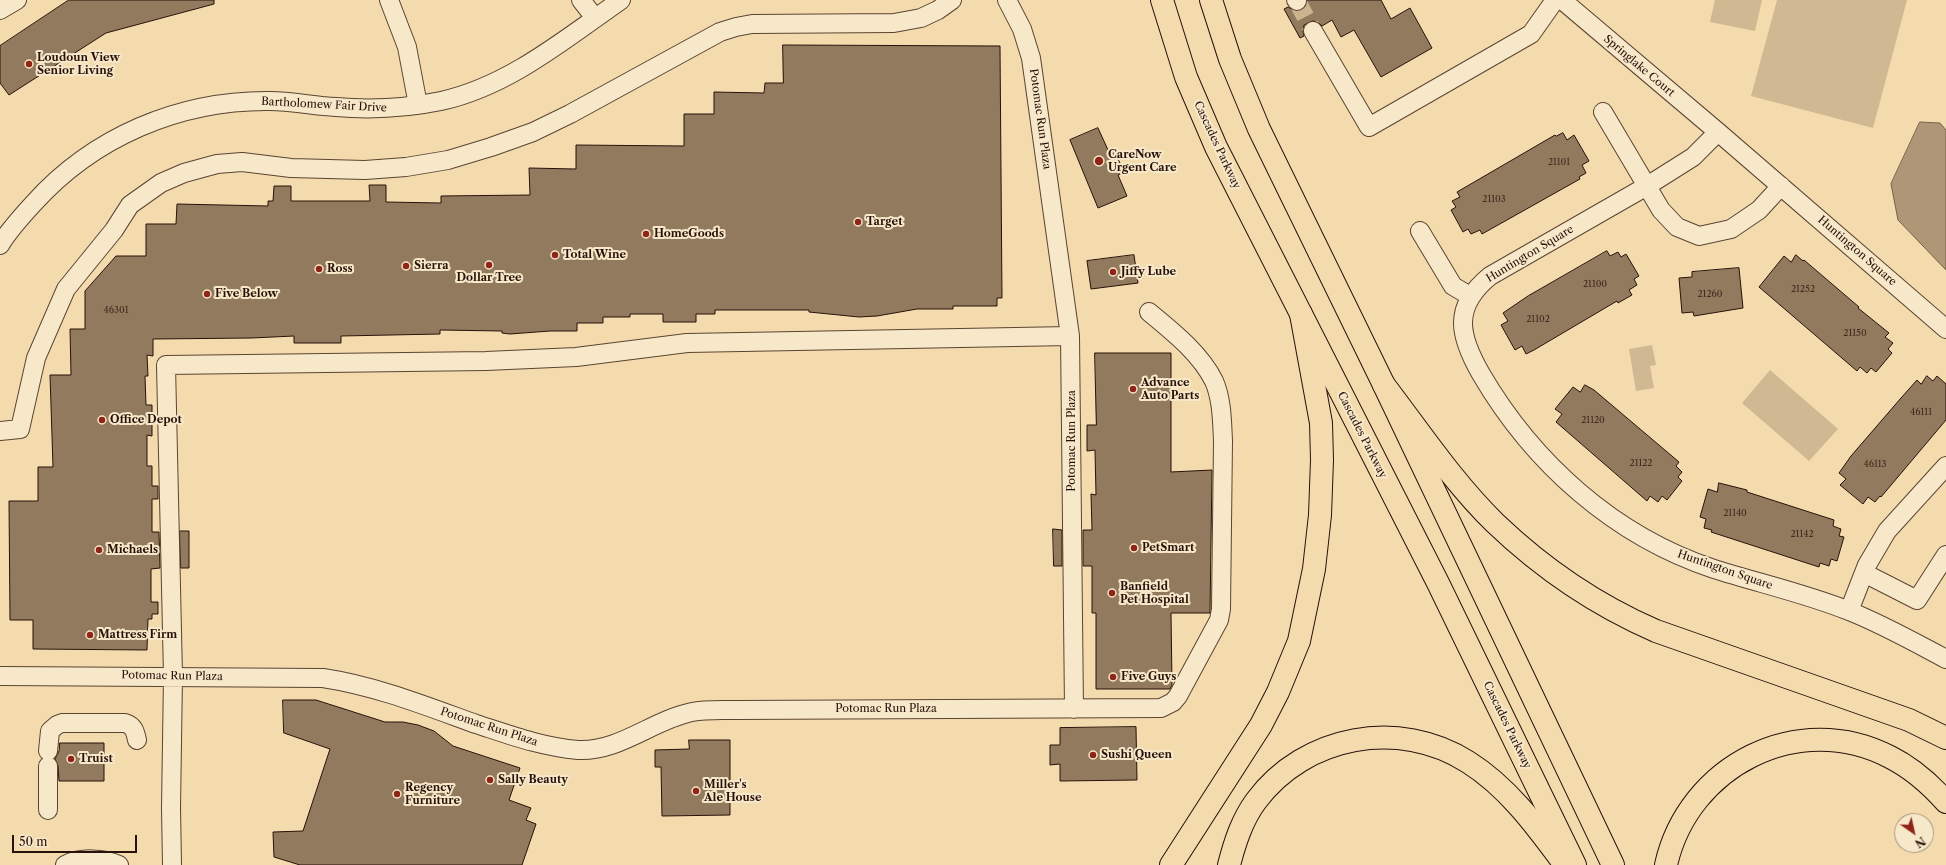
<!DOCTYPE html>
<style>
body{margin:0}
#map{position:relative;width:1946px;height:865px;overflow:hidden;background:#f3dbae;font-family:"Libre Caslon Text",serif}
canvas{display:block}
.north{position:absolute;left:1894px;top:813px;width:40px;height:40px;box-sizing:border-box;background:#f7e8ca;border:1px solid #a4927d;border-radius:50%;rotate:146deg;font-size:11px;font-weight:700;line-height:16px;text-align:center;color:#281109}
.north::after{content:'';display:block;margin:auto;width:14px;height:18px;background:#8f2418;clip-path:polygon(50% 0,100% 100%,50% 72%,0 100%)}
.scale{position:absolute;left:12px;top:835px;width:125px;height:18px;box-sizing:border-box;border:2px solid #281109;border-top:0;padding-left:5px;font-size:12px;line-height:14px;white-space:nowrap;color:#281109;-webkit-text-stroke:3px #f7e8ca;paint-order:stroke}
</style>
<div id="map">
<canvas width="1946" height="865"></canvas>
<div class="north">N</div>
<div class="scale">50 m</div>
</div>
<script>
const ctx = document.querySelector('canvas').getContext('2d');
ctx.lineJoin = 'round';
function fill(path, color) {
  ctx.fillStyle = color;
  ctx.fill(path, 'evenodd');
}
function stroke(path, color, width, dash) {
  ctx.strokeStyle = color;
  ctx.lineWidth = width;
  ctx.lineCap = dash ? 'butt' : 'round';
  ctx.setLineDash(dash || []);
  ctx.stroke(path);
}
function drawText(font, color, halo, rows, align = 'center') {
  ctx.font = font + ' "Libre Caslon Text",serif';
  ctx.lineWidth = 4;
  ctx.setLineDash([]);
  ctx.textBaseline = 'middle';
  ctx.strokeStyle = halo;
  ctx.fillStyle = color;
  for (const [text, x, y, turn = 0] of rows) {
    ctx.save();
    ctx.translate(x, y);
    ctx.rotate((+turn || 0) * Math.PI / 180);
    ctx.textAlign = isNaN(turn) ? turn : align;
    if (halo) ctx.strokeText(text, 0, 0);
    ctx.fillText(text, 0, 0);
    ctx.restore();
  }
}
fill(new Path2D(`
 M1715,0H1762L1755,31L1710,22Z
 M1777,0H1907L1873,128L1751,96Z
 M1652,345L1656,365L1650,366L1654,388L1636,391L1629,349Z
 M1770,370L1838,429L1809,461L1742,403Z`), '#d0b992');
const water = new Path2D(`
 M1920,122L1940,123L1946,130V270L1898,220L1891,184Z`);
fill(water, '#ae9676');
stroke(water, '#78614a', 1);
const building = new Path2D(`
 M69,0H214V4L106,33L9,95L0,83V46Z
 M1307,0H1381L1391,19L1410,8L1432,48L1381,77L1354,30L1341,37L1332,20L1322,26L1318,22L1313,21L1304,25L1303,31L1304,36L1300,38L1284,9L1288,7L1294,11H1300L1305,8Z
 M783,45L1000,46L1002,298H997V306H953V309H917L877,316L859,317L809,312V310H715V314H696V322H663V314H630V317H603V323H577V331H550L510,334L502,333V331L440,330V334L341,336V343H294V336L252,338L153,339V356L147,355L148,376H145L146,405H152V436L147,435V466H152V486H158V499H152V532H159L160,568L151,569V602H158V614H152V619H148L147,650L33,649V620H10L9,501H38V467H53L50,375H71L70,329H85V291L116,256H146V224H176L177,204L268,206V201H273L274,186H291V201H370L369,185H386V202L441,203V196L530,195L529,168L576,169V145L684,146V114H714V92L764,93L765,83H783Z
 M1098,128L1108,150L1113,148L1124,172L1118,175L1127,196L1098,208L1070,140Z
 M1563,133L1567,140L1574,135L1589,161L1582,165L1586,173L1579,177L1580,179L1482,234L1480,230L1471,234L1468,229L1463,232L1451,210L1456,207L1452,201L1460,197L1457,192L1555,135L1556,136Z
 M1607,251L1610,256L1618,252L1621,257L1626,254L1639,276L1634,279L1637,285L1629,290L1632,295L1618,303L1617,301L1534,350L1526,354L1522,346L1515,350L1501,325L1508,321L1503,313L1528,296Z
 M1134,255L1138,283L1091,289L1087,261Z
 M1796,255L1803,261L1804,260L1859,307L1858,308L1889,333L1885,337L1893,343L1888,349L1892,353L1876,372L1871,368L1867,373L1860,367L1857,371L1759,287L1784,256L1791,262Z
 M1739,268L1743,308L1694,316L1693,312L1682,313L1679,278L1692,277V272Z
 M1095,353H1171V472L1212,470L1210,613H1171L1172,685L1170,689H1096V613H1092V566H1083V530H1092L1091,494L1096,495L1095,450L1087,451V425H1096Z
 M1927,376L1933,381L1937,376L1946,384V420L1881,497L1880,496L1875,502L1868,497L1863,504L1840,485L1846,479L1839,473L1851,456L1901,398L1917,380L1921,384Z
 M1585,385L1594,390L1679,462L1676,466L1682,472L1678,477L1682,481L1667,500L1662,496L1658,502L1650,496L1647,501L1556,422L1562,414L1555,409L1573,387L1580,392Z
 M1719,483L1747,490V492L1834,520L1833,526L1841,529L1839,536L1844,537L1837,561L1831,559L1829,566L1820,563L1819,567L1711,532L1712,530L1704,528L1706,519L1700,517L1708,489L1717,492Z
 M1053,529L1062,530V566H1054Z
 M180,531H189V568H181Z
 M283,700H316L385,722H403L418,725L434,731L453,746L520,768L509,800L531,808L526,820L536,824L522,865H300L274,857L273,832L303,831L330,749L284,733Z
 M1136,727L1137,780L1060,781V764L1050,765V745H1060V728Z
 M689,740H730V815L662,816L661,767H655V750L689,749Z
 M60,743H104V781H59L58,766L55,759L59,751Z`);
fill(building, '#927a5f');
stroke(building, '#281109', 1);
stroke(new Path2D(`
 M1297,1L1313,31`), '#cab38d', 18, [18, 9]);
const minor = new Path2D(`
 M389,0L407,47L418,105
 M581,0L595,18
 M1007,0L1022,29L1031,58L1070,336L1074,709
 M1296,0L1297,1
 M1562,0L1718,132L1946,329
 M0,10L17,0
 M1313,31L1369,127L1531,34L1555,0
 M1603,112L1661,210L1677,227L1699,236L1731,229L1759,210L1781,186
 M1718,132L1693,157L1647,186L1490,276C1452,307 1459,336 1481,374C1533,463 1614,536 1714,569C1758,583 1807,594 1849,611C1882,624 1914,642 1946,659
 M1420,231L1453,286L1470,296
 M0,245C9,230 21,217 33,204C93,137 179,100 270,101C292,101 314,106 336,107C371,110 407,108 441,101C509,86 565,39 621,0
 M0,431L20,429L36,358L66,289L114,230L130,205L161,183L184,173L217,164L242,162L291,168L365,170L406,167L448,160L491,147L533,132L570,114L720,32L736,27L752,24L894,23L921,18L938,10L952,0
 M1864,573L1917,600L1946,555
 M1849,611L1867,565L1887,531L1946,466
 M0,676L323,678C376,686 426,706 476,724C510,735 542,747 578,750C619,752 653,720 692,712C706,709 723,710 737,710L1161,708L1173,702L1178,696L1219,620L1221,609L1223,441C1222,421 1222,399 1214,381C1200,353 1172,331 1149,312
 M48,751L50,731L57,725L62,723H125C134,726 135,731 137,740
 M48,810V766
 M65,865C79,857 105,858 119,865
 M172,865L171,808L173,676L166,365L486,361L576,357L687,343L1070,336`);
const major = new Path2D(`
 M1162,0L1186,77L1216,147L1438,583L1575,865
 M1211,0L1230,59L1259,129L1384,385L1613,865`);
const highway = new Path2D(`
 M1384,385C1420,432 1453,482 1495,523C1542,568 1596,605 1656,631L1909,720L1946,738
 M1171,865L1261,725L1278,692L1299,641L1314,569L1320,515L1322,460L1321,423L1301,314
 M1229,865C1235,842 1242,820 1256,801C1305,735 1399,718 1468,762C1508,787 1537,827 1565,865
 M1666,865C1688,766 1798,709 1890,757C1912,768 1930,784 1946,802`);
stroke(minor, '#5b4432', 20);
stroke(major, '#281109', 24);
stroke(highway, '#281109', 24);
stroke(minor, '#f7e8ca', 18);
stroke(major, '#f3dbae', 22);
stroke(highway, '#f3dbae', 22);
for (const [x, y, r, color] of [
 [29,64,4,"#8f2418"],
 [1099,161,5,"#8f2418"],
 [858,222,4,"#8f2418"],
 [646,234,4,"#8f2418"],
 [555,255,4,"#8f2418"],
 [489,265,4,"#8f2418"],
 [406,266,4,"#8f2418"],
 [319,269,4,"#8f2418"],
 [1113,272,4,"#8f2418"],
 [207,294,4,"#8f2418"],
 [1133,389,4,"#8f2418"],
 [102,420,4,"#8f2418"],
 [1134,548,4,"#8f2418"],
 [99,550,4,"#8f2418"],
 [1112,593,4,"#8f2418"],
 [90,635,4,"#8f2418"],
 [1113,677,4,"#8f2418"],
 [1093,755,4,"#8f2418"],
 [71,759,4,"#8f2418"],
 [490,780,4,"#8f2418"],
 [696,791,4,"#8f2418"],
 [397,794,4,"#8f2418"]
]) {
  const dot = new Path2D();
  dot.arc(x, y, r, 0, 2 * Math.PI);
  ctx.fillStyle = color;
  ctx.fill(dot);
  stroke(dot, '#f7e8ca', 1.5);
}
drawText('9px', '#422b1e', null, [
 ["21101",1559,162],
 ["21103",1494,199],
 ["21100",1595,284],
 ["21252",1803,289],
 ["21260",1710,294],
 ["46301",116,310],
 ["21102",1538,319],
 ["21150",1855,333],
 ["46111",1921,412],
 ["21120",1593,420],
 ["21122",1641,463],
 ["46113",1875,464],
 ["21140",1735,513],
 ["21142",1802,534]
]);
drawText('bold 11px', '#281109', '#f7e8ca', [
 ["Loudoun View",37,58],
 ["Senior Living",37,71],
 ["CareNow",1108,155],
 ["Urgent Care",1108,168],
 ["Target",866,222],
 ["HomeGoods",654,234],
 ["Total Wine",563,255],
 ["Sierra",414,266],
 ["Ross",327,269],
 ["Jiffy Lube",1121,272],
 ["Dollar Tree",489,278,"center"],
 ["Five Below",215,294],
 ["Advance",1141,383],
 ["Auto Parts",1141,396],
 ["Office Depot",110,420],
 ["PetSmart",1142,548],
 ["Michaels",107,550],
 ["Banfield",1120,587],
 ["Pet Hospital",1120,600],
 ["Mattress Firm",98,635],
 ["Five Guys",1121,677],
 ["Sushi Queen",1101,755],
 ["Truist",79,759],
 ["Sally Beauty",498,780],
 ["Miller's",704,785],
 ["Ale House",704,798],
 ["Regency",405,788],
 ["Furniture",405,801]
], 'left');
drawText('11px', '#281109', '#f7e8ca', [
 ["Springlake Court",1639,66,40],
 ["Bartholomew Fair Drive",324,105,3],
 ["Potomac Run Plaza",1040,119,82],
 ["Cascades Parkway",1217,145,65],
 ["Huntington Square",1857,251,41],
 ["Huntington Square",1530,254,-31],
 ["Cascades Parkway",1362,435,63],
 ["Potomac Run Plaza",1072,441,-90],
 ["Huntington Square",1725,570,19],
 ["Potomac Run Plaza",172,676,1],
 ["Potomac Run Plaza",886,709],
 ["Cascades Parkway",1507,725,64],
 ["Potomac Run Plaza",489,727,18]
]);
</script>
